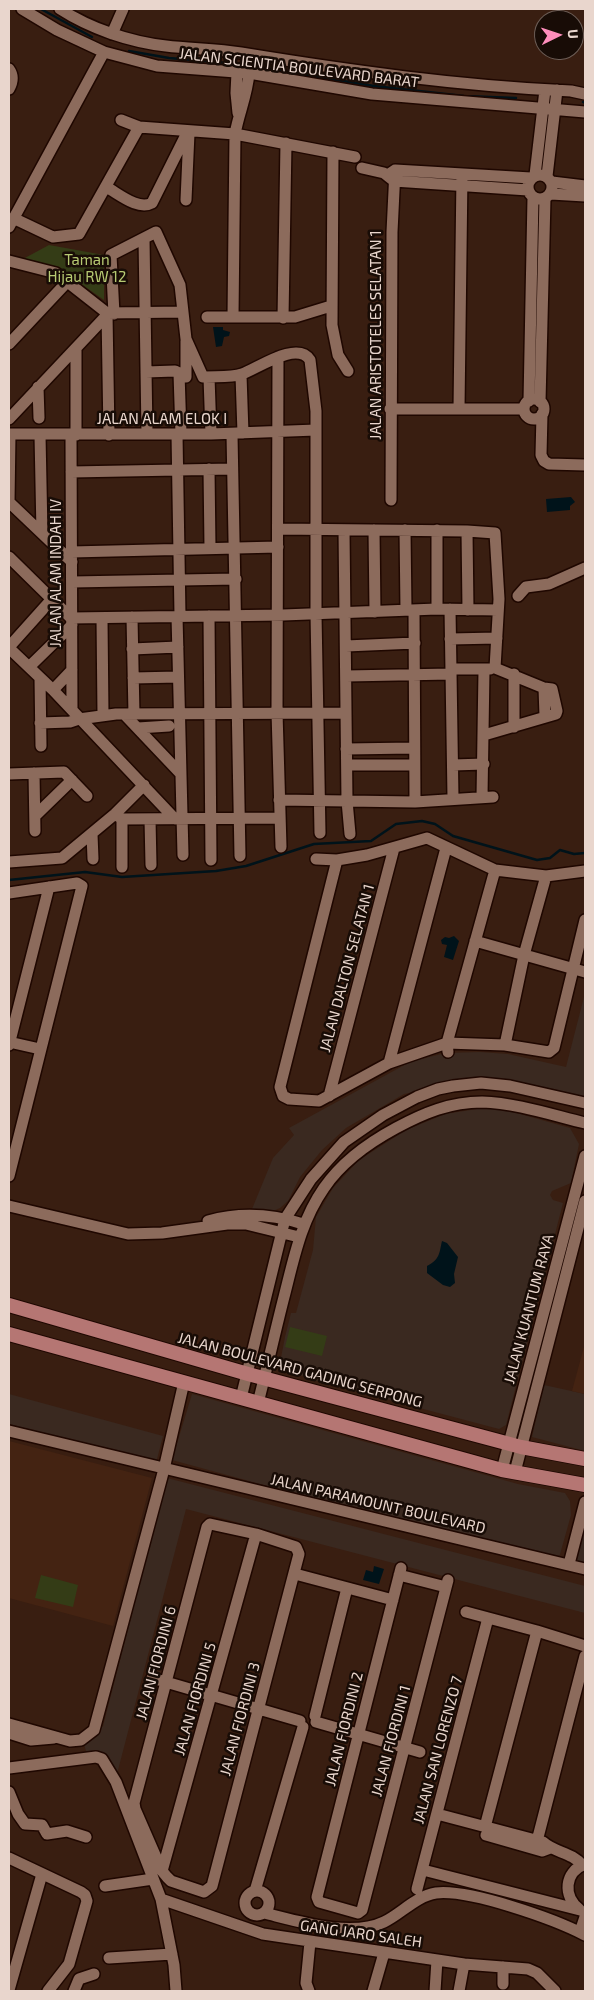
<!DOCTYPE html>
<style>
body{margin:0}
#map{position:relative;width:594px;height:2000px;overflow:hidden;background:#391e11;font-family:"Exo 2",sans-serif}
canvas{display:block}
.frame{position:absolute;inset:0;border:10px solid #e9d6cd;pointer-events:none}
.north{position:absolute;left:534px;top:10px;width:50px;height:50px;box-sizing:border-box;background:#180c06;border:1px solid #6c5d56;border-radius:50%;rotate:86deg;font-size:14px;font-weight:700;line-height:20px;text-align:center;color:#e9d6cd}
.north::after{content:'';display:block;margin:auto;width:18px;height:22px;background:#fe8ebc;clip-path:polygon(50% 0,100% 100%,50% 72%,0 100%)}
</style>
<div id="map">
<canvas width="594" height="2000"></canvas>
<div class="frame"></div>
<div class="north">U</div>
</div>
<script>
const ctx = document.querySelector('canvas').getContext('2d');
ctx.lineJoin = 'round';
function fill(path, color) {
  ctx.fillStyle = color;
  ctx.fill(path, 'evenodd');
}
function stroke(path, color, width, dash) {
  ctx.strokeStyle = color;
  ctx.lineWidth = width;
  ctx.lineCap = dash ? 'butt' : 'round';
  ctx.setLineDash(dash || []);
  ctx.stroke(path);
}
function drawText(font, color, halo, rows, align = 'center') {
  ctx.font = font + ' "Exo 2",sans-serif';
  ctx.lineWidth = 5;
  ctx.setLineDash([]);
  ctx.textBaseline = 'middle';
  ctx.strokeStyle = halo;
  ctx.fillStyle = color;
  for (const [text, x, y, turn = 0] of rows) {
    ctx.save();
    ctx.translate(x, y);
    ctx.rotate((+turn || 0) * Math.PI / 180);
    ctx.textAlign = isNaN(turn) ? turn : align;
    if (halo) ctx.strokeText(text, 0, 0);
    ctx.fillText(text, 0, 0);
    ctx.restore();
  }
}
fill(new Path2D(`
 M585,993V1099L508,1082L446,1086L404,1094L346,1128L322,1150L300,1177L288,1201L280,1208L273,1211L252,1209L273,1158L294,1135L289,1128L410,1062L445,1053L480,1052L508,1054L566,1067Z
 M483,1108L506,1110L570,1128L579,1144L571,1183L552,1191L550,1195L553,1200L563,1203L506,1425L499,1429L310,1379L282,1368L280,1363L285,1337L291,1313H296L313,1250L316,1217L333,1188L359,1160L406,1130L445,1114Z
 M544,1385L585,1394V1451L532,1437Z
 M9,1394L163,1436L156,1463L9,1424Z
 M192,1394L518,1484L565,1493L570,1501L571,1515L557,1565L172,1460Z
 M167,1478L585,1586V1613L186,1509L117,1774L87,1754L83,1741L93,1737L103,1726Z
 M585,1513V1572L572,1562Z`), '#3a2920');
fill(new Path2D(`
 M585,1343V1394L572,1391Z
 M9,1441L152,1478L113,1626L9,1598Z`), '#442312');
fill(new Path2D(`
 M49,245L104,255V300L57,267L23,259Z
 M290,1327L327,1336L322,1356L285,1347Z
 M41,1575L78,1585L73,1607L35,1598Z`), '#343c16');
fill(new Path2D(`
 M213,327H223V330L230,332L229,336L224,337L222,346L216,347Z
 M571,497L575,502L570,506V510L547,512L546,499Z
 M454,936L459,941L453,960L444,957L447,945L442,944L441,940L445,937L449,938Z
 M442,1241L447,1243L458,1257L454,1274L455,1283L450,1287L443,1285L427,1273V1266C440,1259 439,1254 442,1241Z
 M374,1566L384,1569L379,1584L363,1580L366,1570L373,1572Z`), '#00131a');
stroke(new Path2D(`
 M41,9L92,37
 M129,51L169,58L239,64L374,86L464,96L516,98
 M583,102L585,103
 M9,880L85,872L122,877L216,871L246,866L314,844L371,841L396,824L422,821L435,824L453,836L537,860L550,858L560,850L574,854L585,853`), '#00131a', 2.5);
const minor = new Path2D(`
 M22,9L57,30L104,52L157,66L249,73L372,94L585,112
 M60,9C91,29 130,42 166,46C191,49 217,49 241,53C351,71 460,86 571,91L585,94
 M112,34L123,9
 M9,69C14,76 13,82 9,89
 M237,72L236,93L238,113
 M121,120L139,127L235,134L355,157
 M333,152L332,325L338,355L348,371
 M362,168L384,173L394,181L528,190
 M389,174L395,170L531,178
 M528 187a12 12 0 1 1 24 0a12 12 0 1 1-24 0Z
 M535,175L545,90
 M547,176L557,90
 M552,182L585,186
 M106,187C118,193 138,211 152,203L188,131
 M551,194L585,196
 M186,200L189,133
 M13,218L53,237L79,234L139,127
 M9,227L104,52
 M144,238L147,434
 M9,261L56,273L107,313L183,312
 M107,313L109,435
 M114,314L111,255L156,232L180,285L186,339L203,377C214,376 231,378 242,374C257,369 297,340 310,360L316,411V614L320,833
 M207,317H295L331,306
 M233,317L235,134C239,112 247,96 249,73
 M283,318L286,143
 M9,344L68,281
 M76,348V435
 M278,357L277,712L281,847
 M146,372L175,371L179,373L181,434
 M241,375L243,433
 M186,377V341
 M209,377L211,434
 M38,387L39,418
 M524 409a10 10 0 1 1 20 0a10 10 0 1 1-20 0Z
 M529,401L533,197
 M540,402L545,198
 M390,409H524
 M459,409L462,174
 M542,414L541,455L544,461L549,464L585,465
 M9,419L107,315
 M9,434H211L316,430
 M177,434L180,616
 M232,434L240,856
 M40,435L42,533
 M71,435L72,710
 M209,469L210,548
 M71,472L232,469
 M391,500L392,232L395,170
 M9,502L72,562
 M9,503L10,434
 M278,529L467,531L495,533L499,599L495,668L544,688L552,689L557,711L556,714L484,735
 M344,530L347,801L350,834
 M374,530L375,612
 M405,530L406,610
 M467,531L468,610
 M71,552L278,547
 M9,557L71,618L283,615L437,609L498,610
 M72,582L236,579
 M518,596L526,587L549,584L585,568
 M437,609V530
 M450,609L453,798
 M414,610L415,802
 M177,616L183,855
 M209,616L211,860
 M132,617L134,715
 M102,618L103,715
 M450,639L497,638
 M346,646L415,643
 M9,647L52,599
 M9,648L53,690L175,819
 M132,649L178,647
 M29,667L72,625
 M451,669H490
 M346,676L451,674
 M40,678L41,746
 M133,678L178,677
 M544,688L545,716
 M53,690L72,670
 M125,715L180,773
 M40,723L70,722L79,719L116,714L346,713
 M514,727V674
 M138,728L169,726
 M346,749L413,748
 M347,765H414
 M453,765L484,764
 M34,773L35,831
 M9,774L64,772L87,796
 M482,797L484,670
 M279,800L415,802L493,797
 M115,814L122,819L280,818
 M35,816L72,780
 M122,819V867
 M150,819L151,865
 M92,834L93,859
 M316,859L337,860L367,855L427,838L495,870L546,876L585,871
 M337,860L280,1087L283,1096L289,1099L319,1101L389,1063L447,1043L505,1045L549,1052L554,1048L585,920
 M9,862L62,858L115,814L144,785
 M9,893L77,883L82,886L9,1176
 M475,941L585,972
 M9,1042L40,1049
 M9,1045L49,887
 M505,1045L524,955L546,876
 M448,1052L447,1043L495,870
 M389,1063L446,848
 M329,1096L394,848
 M9,1206L128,1234L162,1233L227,1224H246L299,1237
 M208,1221C240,1212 272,1214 303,1224
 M241,1398L285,1219L311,1179L344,1142L383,1115L417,1097L438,1089L453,1086L481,1083L510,1086L585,1103
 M258,1403C267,1368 275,1332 284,1297C294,1258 301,1221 324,1188C341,1163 370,1142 396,1128C424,1113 450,1102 482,1102C516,1103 552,1115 585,1123
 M9,1431L585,1569
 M502,1470L585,1156
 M515,1472L585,1201
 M210,1524L256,1534L296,1547L299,1554L212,1886L204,1892L171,1881L167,1877L162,1871L135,1809L134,1803L207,1527Z
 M569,1564L585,1502
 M401,1568L317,1897L319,1902L358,1913L362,1910L448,1580
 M295,1574L393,1600
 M399,1575L446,1587
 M466,1612L537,1631L585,1646
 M152,1678L300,1721
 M315,1716L347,1588
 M316,1722L420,1752
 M9,1724L70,1741L81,1740L94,1730L164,1469L184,1382
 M9,1733L31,1740L54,1738
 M9,1768L96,1757L102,1759L116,1782L161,1899L174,1965L176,1991
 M9,1792L18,1814L25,1824L42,1825L47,1834L67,1831L86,1837
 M437,1814L543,1842C555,1853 572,1852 582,1865
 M485,1827L537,1631
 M486,1835L542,1851L550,1848
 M537,1841L585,1656
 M9,1858L81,1892L85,1895L87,1901L69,1964L48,1991
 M423,1870L580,1910
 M162,1871L256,1534
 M105,1886L153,1879
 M417,1889L488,1618
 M245 1903a12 12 0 1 1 24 0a12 12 0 1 1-24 0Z
 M255,1891L303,1727
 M161,1899L263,1934L464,1964L528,1969L537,1973L555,1991
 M579,1909C563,1896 564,1872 585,1864
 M264,1913C297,1921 351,1938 384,1922C401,1914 416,1896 436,1893C470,1889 554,1919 585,1935
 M580,1932L585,1917
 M109,1958L172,1954
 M503,1984V1967
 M9,1990L42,1874
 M74,1991L79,1979L94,1974
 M309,1991L306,1983L310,1942
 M373,1991L384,1953
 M435,1991L437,1960
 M459,1991L464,1964`);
const major = new Path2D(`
 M9,1305L248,1374L521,1447L585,1459
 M9,1334L502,1470L585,1485`);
stroke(minor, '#1f0700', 14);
stroke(major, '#1f0700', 16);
stroke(minor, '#8c6b5c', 11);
stroke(major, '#b57673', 14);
drawText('15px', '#e9d6cd', '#180c06', [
 ["JALAN SCIENTIA BOULEVARD BARAT",299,68,7],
 ["JALAN ARISTOTELES SELATAN 1",376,335,-90],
 ["JALAN ALAM ELOK I",162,419],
 ["JALAN ALAM INDAH IV",56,573,-90],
 ["JALAN DALTON SELATAN 1",347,968,-75],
 ["JALAN KUANTUM RAYA",529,1309,-75],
 ["JALAN BOULEVARD GADING SERPONG",300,1370,15],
 ["JALAN PARAMOUNT BOULEVARD",378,1504,13],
 ["JALAN FIORDINI 6",156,1663,-75],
 ["JALAN FIORDINI 5",195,1699,-74],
 ["JALAN FIORDINI 3",240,1719,-75],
 ["JALAN FIORDINI 2",344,1729,-76],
 ["JALAN FIORDINI 1",391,1741,-75],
 ["JALAN SAN LORENZO 7",438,1750,-75],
 ["GANG JARO SALEH",361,1934,8]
]);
drawText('15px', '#b7ca72', '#180c06', [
 ["Taman",87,260],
 ["Hijau RW 12",87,277]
]);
</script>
